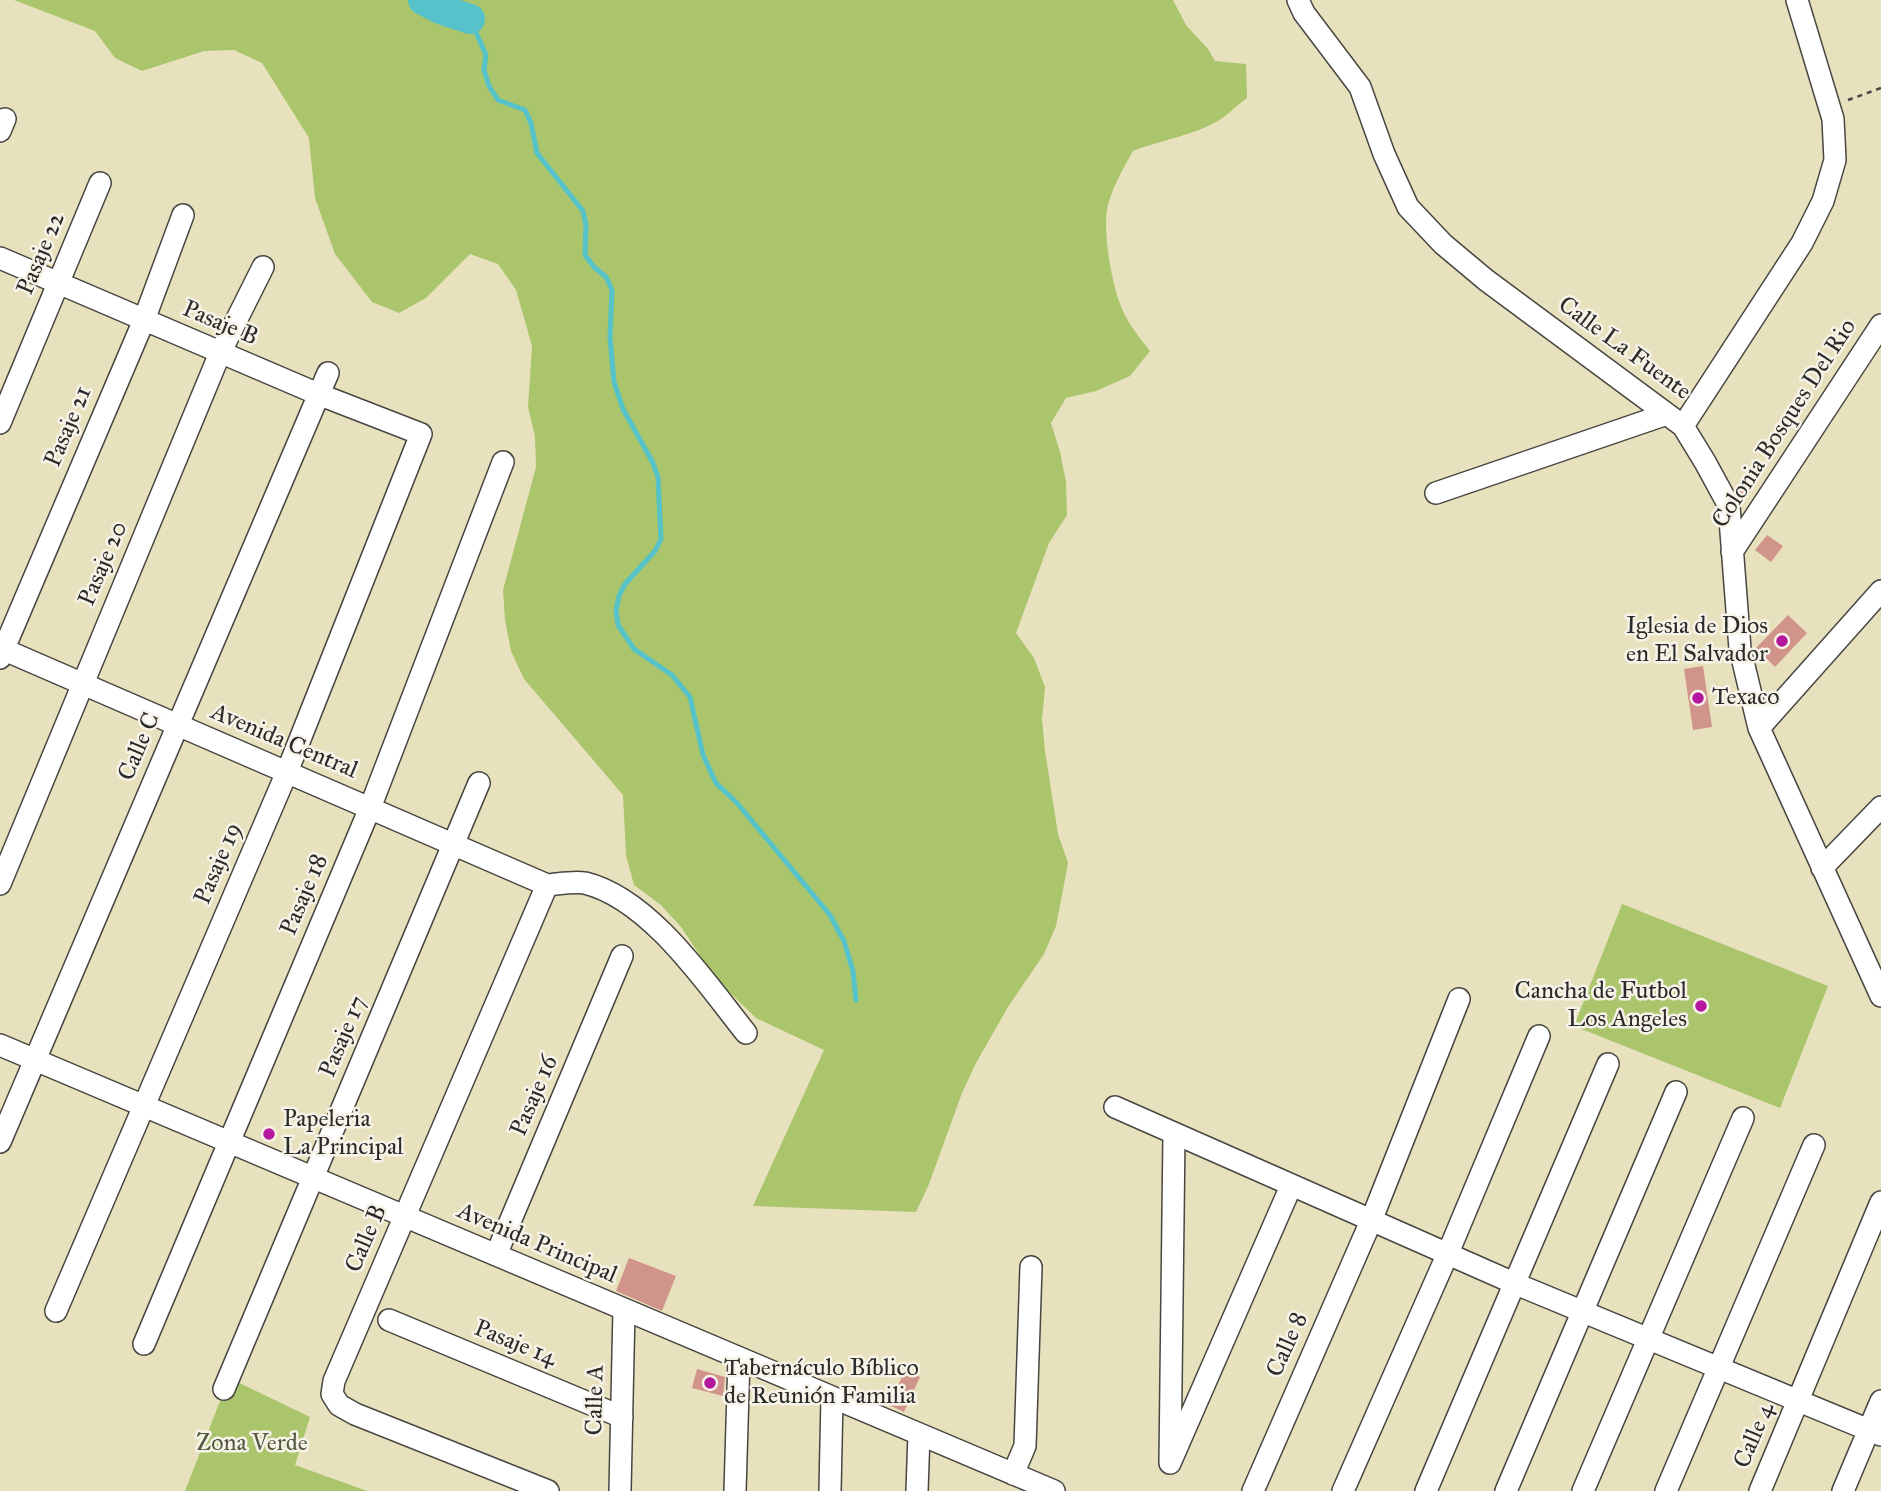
<!DOCTYPE html>
<meta charset="utf-8">
<style>
body{margin:0}
canvas{display:block;background:#e8e1bd}
</style>
<canvas width="1881" height="1491"></canvas>
<script>
const ctx = document.querySelector('canvas').getContext('2d');
ctx.lineJoin = 'round';
function fill(path, color) {
  ctx.fillStyle = color;
  ctx.fill(path, 'evenodd');
}
function stroke(path, color, width, dash) {
  ctx.strokeStyle = color;
  ctx.lineWidth = width;
  ctx.lineCap = dash ? 'butt' : 'round';
  ctx.setLineDash(dash || []);
  ctx.stroke(path);
}
function drawText(font, color, halo, rows, align = 'center') {
  ctx.font = font + ' "IM FELL Great Primer",serif';
  ctx.lineWidth = 5;
  ctx.setLineDash([]);
  ctx.textBaseline = 'middle';
  ctx.strokeStyle = halo;
  ctx.fillStyle = color;
  for (const [text, x, y, turn = 0] of rows) {
    ctx.save();
    ctx.translate(x, y);
    ctx.rotate((+turn || 0) * Math.PI / 180);
    ctx.textAlign = isNaN(turn) ? turn : align;
    if (halo) ctx.strokeText(text, 0, 0);
    ctx.fillText(text, 0, 0);
    ctx.restore();
  }
}
fill(new Path2D(`
 M14,0H1173L1186,25L1208,49L1215,61L1246,64L1247,98C1238,104 1230,113 1221,119C1196,135 1161,140 1133,151C1123,169 1113,186 1108,205C1102,227 1111,279 1119,301C1125,320 1138,336 1150,351L1130,376L1096,391L1066,398L1051,423L1060,452L1066,482L1067,515L1049,543L1016,633L1034,658L1045,687L1042,719L1045,751L1058,834L1068,863L1062,895L1056,926L1044,954L1008,1007L976,1063L962,1093L929,1184L916,1212L753,1206L824,1050L756,1018L715,978L681,927L661,905L634,885L626,855L623,795L524,679L511,651L505,620L503,590L536,467L535,436L528,407L532,346L516,290L498,264L470,254L426,298L399,313L372,302L335,254L315,198L309,138L262,63L234,50L204,51L142,71L115,58L95,31Z
 M1622,904L1828,986L1780,1108L1574,1026Z
 M229,1378L310,1417L295,1465L367,1491H185Z`), '#aac56c');
stroke(new Path2D(`
 M470,19L486,55L484,70L489,86L498,100L525,110L531,123L537,153L583,211L586,225L585,255L594,267L606,277L612,290L610,337L614,382L623,409L653,463L658,477L661,539L655,551L625,584L619,596L616,610L618,625L634,649L672,675L690,697L703,755L716,783L737,803L830,915L844,941L853,971L856,1000`), '#55c3c9', 5);
stroke(new Path2D(`
 M423,0L440,9L470,19`), '#55c3c9', 30);
fill(new Path2D(`
 M1742,481L1752,489L1746,498L1739,496L1735,490Z
 M1767,535L1783,546L1771,562L1755,550Z
 M1788,615L1807,633L1775,667L1756,648Z
 M1703,666L1712,727L1693,730L1684,669Z
 M629,1258L676,1276L662,1311L616,1291Z
 M697,1369L725,1377L723,1396L692,1388Z
 M905,1370L920,1377L904,1412L889,1405Z`), '#d1948b');
const minor = new Path2D(`
 M1298,0L1304,13L1360,87L1384,154L1408,207L1443,244L1486,280L1683,426L1705,462L1729,506L1740,649L1759,728L1881,996
 M0,131L5,119
 M0,258L318,394L421,434L287,772L56,1311
 M0,423L100,183
 M1683,426L1802,243L1823,201L1835,160L1833,119L1797,0
 M1436,493L1667,414
 M1732,552L1881,325
 M0,648L547,885C559,884 574,881 585,883C650,899 706,983 746,1033
 M0,658L144,320L183,215
 M1759,728L1881,591
 M1822,868L1881,807
 M0,884L220,353L263,267
 M547,885L334,1381L332,1394L339,1405L355,1414L548,1491
 M0,1045L1054,1491
 M1115,1107L1516,1284L1881,1435
 M1174,1134L1170,1463L1291,1186
 M0,1142L328,373
 M496,1255L622,956
 M389,1320L622,1417
 M144,1344L370,808L503,462
 M224,1389L479,783
 M1013,1474L1025,1446L1031,1267
 M620,1491L624,1309
 M735,1491L739,1358
 M830,1491L832,1397
 M917,1491L919,1434
 M1253,1491L1371,1221L1459,999
 M1343,1491L1448,1253L1539,1036
 M1426,1491L1608,1064
 M1506,1491L1676,1092
 M1583,1491L1743,1118
 M1666,1491L1814,1145
 M1760,1491L1881,1202
 M1843,1491L1881,1401`);
stroke(minor, '#474641', 24);
stroke(new Path2D(`
 M1848,100L1881,88`), '#474641', 2.5, [5, 5]);
stroke(minor, '#fff', 21);
for (const [x, y, r, color] of [
 [1782,641,7,"#b5179e"],
 [1698,698,7,"#b5179e"],
 [1701,1006,7,"#b5179e"],
 [269,1134,7,"#b5179e"],
 [710,1383,7,"#b5179e"]
]) {
  const dot = new Path2D();
  dot.arc(x, y, r, 0, 2 * Math.PI);
  ctx.fillStyle = color;
  ctx.fill(dot);
  stroke(dot, '#f7f3e8', 2.5);
}
drawText('24px', '#2b2b2b', '#f7f3e8', [
 ["Pasaje 22",42,254,-67],
 ["Pasaje B",220,324,23],
 ["Calle La Fuente",1624,349,36],
 ["Colonia Bosques Del Rio",1785,424,-57],
 ["Pasaje 21",69,427,-67],
 ["Pasaje 20",104,564,-67],
 ["Avenida Central",284,742,23],
 ["Calle C",140,747,-67],
 ["Pasaje 19",219,864,-67],
 ["Pasaje 18",305,895,-67],
 ["Pasaje 17",344,1037,-67],
 ["Pasaje 16",535,1096,-67],
 ["Calle B",367,1239,-67],
 ["Avenida Principal",537,1244,23],
 ["Pasaje 14",515,1344,22],
 ["Calle 8",1288,1345,-66],
 ["Calle A",596,1400,-89],
 ["Calle 4",1755,1436,-67]
]);
drawText('24px', '#2b2b2b', '#f7f3e8', [
 ["Iglesia de Dios",1768,627,"right"],
 ["en El Salvador",1768,655,"right"],
 ["Texaco",1712,698],
 ["Cancha de Futbol",1687,992,"right"],
 ["Los Angeles",1687,1020,"right"],
 ["Papeleria",283,1120],
 ["La Principal",283,1148],
 ["Tabernáculo Bíblico",724,1369],
 ["de Reunión Familia",724,1397]
], 'left');
drawText('24px', '#51593e', '#f7f3e8', [
 ["Zona Verde",252,1444]
]);
</script>
